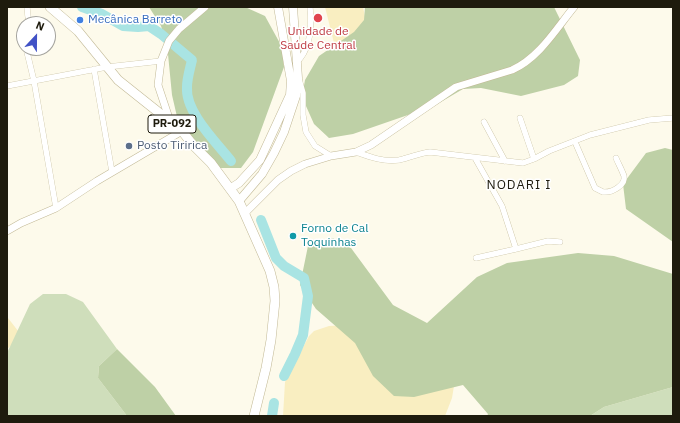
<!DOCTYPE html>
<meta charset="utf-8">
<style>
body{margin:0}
#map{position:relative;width:680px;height:423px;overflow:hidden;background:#fdfaeb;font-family:"IBM Plex Sans",sans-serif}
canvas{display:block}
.frame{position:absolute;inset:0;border:8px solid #1e1b0d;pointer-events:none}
.north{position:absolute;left:16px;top:16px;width:40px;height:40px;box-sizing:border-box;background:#fff;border:1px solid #a5a49e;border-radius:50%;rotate:22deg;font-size:11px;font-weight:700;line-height:16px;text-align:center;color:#1e1b0d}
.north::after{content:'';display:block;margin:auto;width:14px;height:18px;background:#4152c6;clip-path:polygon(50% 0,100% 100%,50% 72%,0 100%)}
</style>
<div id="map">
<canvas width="680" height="423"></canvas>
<div class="frame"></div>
<div class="north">N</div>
</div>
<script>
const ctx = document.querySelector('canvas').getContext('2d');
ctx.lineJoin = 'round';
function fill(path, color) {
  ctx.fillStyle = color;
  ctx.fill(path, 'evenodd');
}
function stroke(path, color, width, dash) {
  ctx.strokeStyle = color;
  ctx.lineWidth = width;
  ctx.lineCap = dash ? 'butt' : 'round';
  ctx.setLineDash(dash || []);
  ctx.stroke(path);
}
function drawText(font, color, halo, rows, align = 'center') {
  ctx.font = font + ' "IBM Plex Sans",sans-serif';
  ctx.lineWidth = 3;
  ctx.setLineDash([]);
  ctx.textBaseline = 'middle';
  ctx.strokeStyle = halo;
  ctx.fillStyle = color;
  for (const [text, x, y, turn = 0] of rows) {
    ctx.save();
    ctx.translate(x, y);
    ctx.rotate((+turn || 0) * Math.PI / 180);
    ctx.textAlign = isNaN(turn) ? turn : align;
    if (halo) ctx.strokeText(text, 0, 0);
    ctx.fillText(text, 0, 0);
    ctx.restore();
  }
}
fill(new Path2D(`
 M325,7H363L372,51L337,55Z
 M7,313L8,318L22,336L7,349Z
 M348,325L454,386L452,398L445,416H283L285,382L309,336L314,331L329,326Z`), '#f9eec1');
fill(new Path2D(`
 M43,294H66L83,302L117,349L99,366L98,378L127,416H7V353L30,304Z
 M673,387V416H590L604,407Z`), '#cfdebb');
fill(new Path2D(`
 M149,7H245L265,16L282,47L284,67L253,152L241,168H219L198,151L178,121L172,95L167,44L161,26Z
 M365,7H554L580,60L578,76L564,85L521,96L481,88L463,89L434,106L353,134L329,138L314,124L302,97L305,80L319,56L354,32L364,20Z
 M665,148L673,150V242L626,209L623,184L646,153Z
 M333,238L351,248L393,305L427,323L477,277L507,263L578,253L614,256L673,274V387L604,407L590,416H487L488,414L463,385L414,397L394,396L373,376L355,343L316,309L300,285L308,246Z
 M117,349L155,387L176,416H127L98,378L99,366Z`), '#bed0a6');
stroke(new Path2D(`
 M82,7L102,14L123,26L138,27L149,26L161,34L192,60C190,69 187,78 187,87C185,112 216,142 231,161
 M261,220L276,258L284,266L304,278L308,296L303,335L295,354L284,376
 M272,416L274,403`), '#a9e4e3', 10);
const minor = new Path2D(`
 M27,7L28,17
 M23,34L24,37
 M26,48L34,81L56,208
 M296,63C311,49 312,26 310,7
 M94,69L112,172
 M299,79L303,93V115L306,132L315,146L331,156
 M7,86L107,67L161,61
 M520,118L534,159
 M484,122L505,161
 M575,142L595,188C597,189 601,191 603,192C612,193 626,185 624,176C622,170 618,163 616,158
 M356,152C370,157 383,162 399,160C410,158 419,153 430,152L523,163L534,159L549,151L590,135L649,120L673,118
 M475,158L502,206L516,249L548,241L560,242
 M476,258L516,249`);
const tertiary = new Path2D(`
 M170,121L158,85L161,61L169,41L179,29L205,7
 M245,213L278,180L291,171L305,164L331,156L356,152L371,145L456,87L512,70C539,58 556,29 574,7
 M7,231L21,223L56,208L97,181L182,131`);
const secondary = new Path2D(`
 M231,188L239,183L260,160L290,95L291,81L278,7
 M239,201L262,174L274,153L284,132L296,96L298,78L293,7`);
const primary = new Path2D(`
 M50,7L78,31L118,80L182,131L193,145L211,163L239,201L270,271L274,287L275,301L271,340L266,368L254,416`);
stroke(minor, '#c2b996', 6);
stroke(tertiary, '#c2b996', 8);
stroke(secondary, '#c2b996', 9);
stroke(primary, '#c2b996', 10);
stroke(minor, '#fff', 5.5);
stroke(tertiary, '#fff', 7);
stroke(secondary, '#fff', 8);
stroke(primary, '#fff', 9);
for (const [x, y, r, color] of [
 [318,18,5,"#e0444e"],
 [80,20,4,"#3f7fe0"],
 [129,146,4,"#5c6f8a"],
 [293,236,4,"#0f9aa8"]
]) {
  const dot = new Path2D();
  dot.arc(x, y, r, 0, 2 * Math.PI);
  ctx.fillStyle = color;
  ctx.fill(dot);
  stroke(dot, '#fff', 1.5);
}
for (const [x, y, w] of [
 [172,124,48]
]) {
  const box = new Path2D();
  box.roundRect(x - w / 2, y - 9, w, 18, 3);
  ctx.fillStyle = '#fff';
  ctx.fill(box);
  stroke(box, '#1e1b0d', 1);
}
drawText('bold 11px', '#1e1b0d', null, [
 ["PR-092",172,124]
]);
drawText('12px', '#366cbe', '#fff', [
 ["Mecânica Barreto",88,20]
], 'left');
drawText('12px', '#be3a42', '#fff', [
 ["Unidade de",318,32],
 ["Saúde Central",318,46]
]);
drawText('12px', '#4e5e75', '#fff', [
 ["Posto Tiririca",137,146]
], 'left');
drawText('12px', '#0d838f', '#fff', [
 ["Forno de Cal",301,229],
 ["Toquinhas",301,243]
], 'left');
ctx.letterSpacing = '1px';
drawText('13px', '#1e1b0d', '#fff', [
 ["NODARI I",519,185]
]);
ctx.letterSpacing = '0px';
</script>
